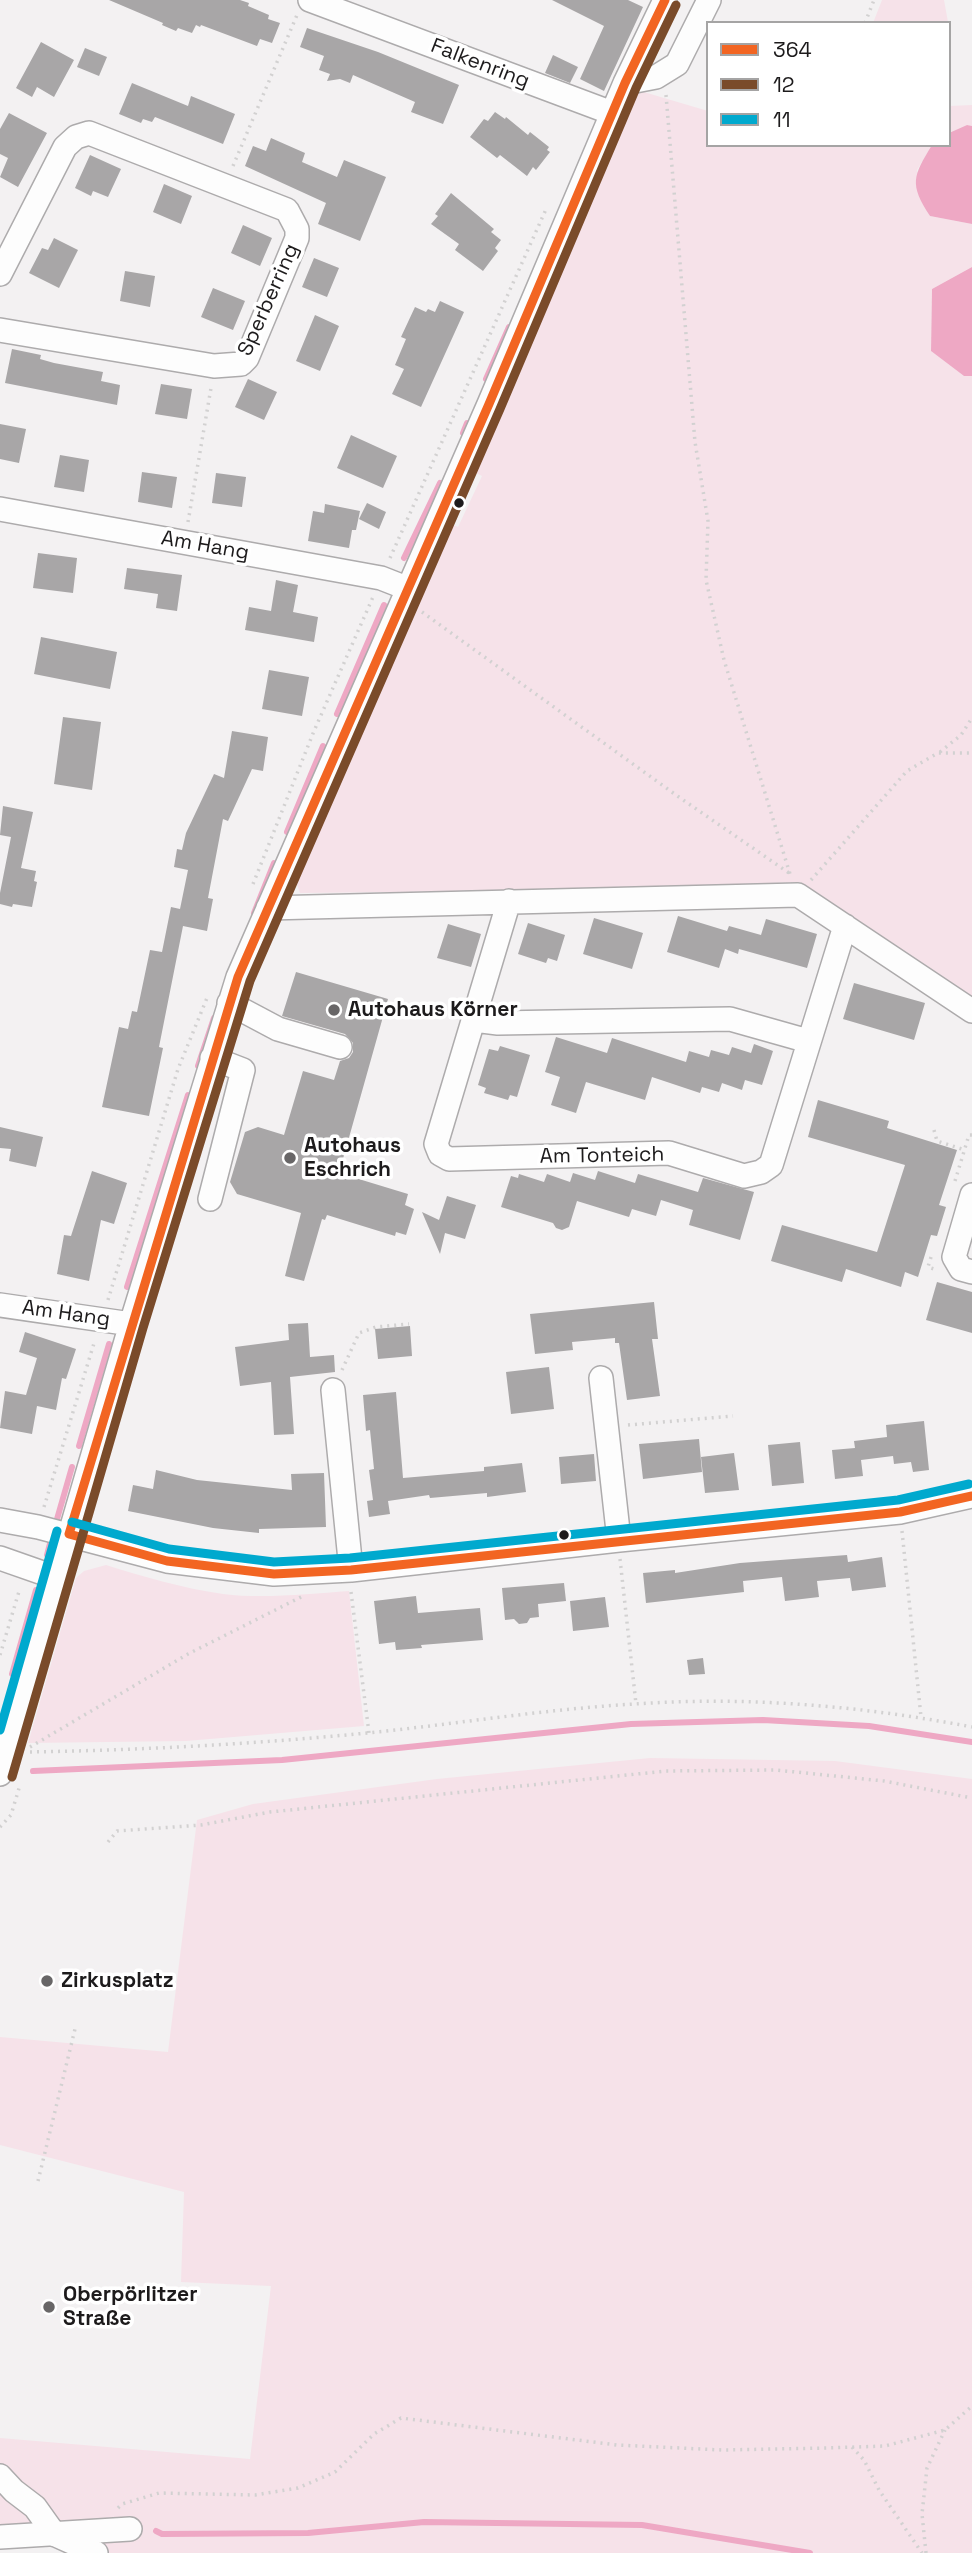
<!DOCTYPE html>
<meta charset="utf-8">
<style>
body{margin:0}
#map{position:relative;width:972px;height:2553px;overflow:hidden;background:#f3f1f2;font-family:"Space Grotesk",sans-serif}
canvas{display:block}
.legend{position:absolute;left:706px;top:21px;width:245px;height:126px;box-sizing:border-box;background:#fff;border:2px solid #a5a4a4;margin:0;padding:9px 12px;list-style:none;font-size:21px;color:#1d1b1c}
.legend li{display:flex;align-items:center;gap:14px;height:35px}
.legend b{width:35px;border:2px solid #a5a4a4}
</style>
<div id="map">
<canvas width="972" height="2553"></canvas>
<ul class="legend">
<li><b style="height:9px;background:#f26522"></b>364</li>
<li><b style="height:9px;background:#7a4b2a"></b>12</li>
<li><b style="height:9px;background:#00a9ce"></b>11</li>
</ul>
</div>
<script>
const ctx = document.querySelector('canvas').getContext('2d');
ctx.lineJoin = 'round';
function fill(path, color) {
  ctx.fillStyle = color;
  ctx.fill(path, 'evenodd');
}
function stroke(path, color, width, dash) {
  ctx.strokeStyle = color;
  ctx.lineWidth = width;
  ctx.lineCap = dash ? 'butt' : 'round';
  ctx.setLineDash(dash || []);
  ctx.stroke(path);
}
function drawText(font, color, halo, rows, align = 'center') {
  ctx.font = font + ' "Space Grotesk",sans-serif';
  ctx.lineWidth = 7;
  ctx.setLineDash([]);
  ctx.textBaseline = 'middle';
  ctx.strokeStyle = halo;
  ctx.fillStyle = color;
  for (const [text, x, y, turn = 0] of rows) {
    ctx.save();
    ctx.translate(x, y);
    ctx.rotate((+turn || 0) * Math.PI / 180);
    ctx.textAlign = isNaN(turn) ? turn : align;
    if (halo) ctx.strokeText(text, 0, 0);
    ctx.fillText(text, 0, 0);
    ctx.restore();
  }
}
fill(new Path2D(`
 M882,0H944L948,22L873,23Z
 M637,90L708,111V145H932L917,170L930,216L972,224V267L932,289L931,351L964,376H972V1000L800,882L585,890L300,893L294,876L409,619L447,522L458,527L482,476L472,471Z
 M972,105V126L967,125L949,133V106Z
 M106,1565C144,1577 182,1588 223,1594C262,1599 309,1594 349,1591L364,1726L186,1741L28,1743L76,1578L84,1571Z
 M650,1758L835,1761L972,1779V2553H98L0,2532V2438L250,2459L271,2286L181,2282L184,2192L0,2145V2037L168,2052L197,1820L253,1804L437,1779Z`), '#f6e2e9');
fill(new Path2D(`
 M967,125L972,126V224L930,216C909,184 913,176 932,145H949V133Z
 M972,267V376H964L931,351L932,289Z`), '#eea8c4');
stroke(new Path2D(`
 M486,379L509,327
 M463,433L467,423
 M404,558L440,483
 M337,714L384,605
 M287,832L323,746
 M254,913L274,863
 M198,1066L214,1018
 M127,1287L188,1095
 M79,1446L109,1344
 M55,1526L72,1467
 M47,1555L52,1536
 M12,1674L36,1590
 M33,1771L282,1760L631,1724L763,1720L869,1726L972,1742
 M156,2531L162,2534L308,2533L424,2522L642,2525L810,2553`), '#eea8c4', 6);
fill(new Path2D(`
 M109,0H240L249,3L248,6L269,15L268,19L280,23L272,43L260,39L257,46L201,25L200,27L196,25L192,33L178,28L176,31L162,25L163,23Z
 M552,0H628L643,7L604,91L580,79L604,26Z
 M307,28L378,52L459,85L443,124L411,112L415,102L353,75L350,83L340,79L327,81L330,74L319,70L324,56L300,47Z
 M41,42L74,60L54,97L37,87L32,97L16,88Z
 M85,48L107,57L99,76L77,67Z
 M553,55L578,67L570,83L545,73Z
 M132,83L188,106L191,96L235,114L223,144L155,117L152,122L143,119L141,123L119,114Z
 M495,112L505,119L506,117L528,135L530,132L549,147L547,150L550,152L536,170L533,167L527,176L500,155L497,158L470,137L484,119L488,121Z
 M9,113L47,133L18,187L0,177L8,158L0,154V129Z
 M271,138L305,153L302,162L337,177L344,160L386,177L360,241L318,224L326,203L245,166L253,146L266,151Z
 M90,155L121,169L108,197L93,191L91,196L75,188Z
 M164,184L192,196L181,224L153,212Z
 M451,193L494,229L491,232L501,240L495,248L498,251L483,271L455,250L459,244L431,224L438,216L435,214Z
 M243,225L272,238L260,266L231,253Z
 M54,238L78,250L59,288L29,273L42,248L48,250Z
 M314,258L339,268L327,297L302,287Z
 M125,271L155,276L150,307L120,301Z
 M213,288L245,301L233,330L201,317Z
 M440,301L464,312L421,407L392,394L404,369L395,365L406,339L401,337L415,307L426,312L428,309L435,312Z
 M315,315L339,326L320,371L296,361Z
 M12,349L41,355L40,359L54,363L103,372L101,381L120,385L117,405L5,383Z
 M248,379L277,392L264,420L235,407Z
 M161,384L192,389L187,419L155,414Z
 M0,424L26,429L19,463L0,459Z
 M351,435L397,456L383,488L337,468Z
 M60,455L89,460L84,492L54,487Z
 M142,472L177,477L172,508L138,502Z
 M216,473L246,477L242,507L212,503Z
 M367,503L386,512L379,529L359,519Z
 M325,504L360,511L356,530H352L349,548L308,541L313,511L324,513Z
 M38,553L77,558L73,593L33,588Z
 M127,568L182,575L177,611L156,608L158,594L124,589Z
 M276,580L298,585L293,612L318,617L314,642L245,630L249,607L271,611Z
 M41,637L117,652L110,689L34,674Z
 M269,670L309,677L302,716L262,709Z
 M63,717L101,722L92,790L54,784Z
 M232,731L268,737L263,771L252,769L228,821L223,819L208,898L213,899L207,931L183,926L159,1047L163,1048L149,1116L102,1107L119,1027L128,1029L132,1011L137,1012L150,950L162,952L171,907L180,909L188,870L174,867L177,849L182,850L186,833L214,774L224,778Z
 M3,806L33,812L21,868L36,871L34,881L37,882L32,907L13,904L12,907L0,904V893L11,837L0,835Z
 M678,916L727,931L729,926L761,935L766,919L817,934L807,968L739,949L738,954L725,949L719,968L667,952Z
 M594,918L643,933L632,969L583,954Z
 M528,923L565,935L557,961L548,958L546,963L518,954Z
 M448,924L481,934L471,967L437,958Z
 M296,972L388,999L339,1173L408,1194L405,1205L414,1209L406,1235L396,1232L395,1236L327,1215L325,1220L322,1219L304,1281L285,1276L301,1213L237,1194L230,1182L245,1132L258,1127L284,1135L303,1071L334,1080L340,1061L349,1058L353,1052V1043L345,1034L282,1016Z
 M854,983L925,1003L914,1040L843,1019Z
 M556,1037L607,1053L612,1038L686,1062L689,1051L709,1057L711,1050L729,1055L732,1047L751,1053L754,1044L773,1051L762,1085L745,1080L742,1090L722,1083L719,1092L702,1087L700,1093L652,1077L645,1100L586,1082L576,1113L551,1105L560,1077L545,1072Z
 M500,1046L530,1055L517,1097L510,1095L508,1100L484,1093L486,1088L478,1085L489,1049L498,1051Z
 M818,1100L889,1121L887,1128L957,1150L939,1205L946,1207L937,1236L931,1235L918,1277L905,1272L901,1287L846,1269L842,1282L771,1261L782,1225L877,1252L905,1165L808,1137Z
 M0,1127L43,1137L36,1167L9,1161L11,1149L0,1148Z
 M92,1171L127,1183L114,1224L101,1220L89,1281L57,1274L64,1235L71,1236Z
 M598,1171L635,1183L638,1174L698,1192L703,1178L754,1192L740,1240L689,1225L693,1210L661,1200L656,1216L632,1209L629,1217L577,1201L569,1227L562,1230L556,1228L553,1223L501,1207L511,1176L518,1178L519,1174L544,1182L547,1174L570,1182L573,1173L595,1180Z
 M447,1196L476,1205L465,1239L445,1233L440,1254L422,1212L439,1220Z
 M937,1282L972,1292V1333L926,1320Z
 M654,1302L658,1339H652L660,1396L627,1400L619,1343H615V1338L572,1342L573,1350L535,1354L530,1314Z
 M308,1323L310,1357L334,1355L335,1372L290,1377L294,1434L274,1435L271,1382L240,1386L235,1347L289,1340L288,1324Z
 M410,1326L412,1356L378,1359L375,1329Z
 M25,1332L76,1349L66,1379L62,1378L56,1410L37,1406L32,1434L0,1428L5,1391L26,1395L37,1358L19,1352Z
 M549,1367L554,1409L511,1414L506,1372Z
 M396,1392L403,1478L484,1471V1467L522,1463L526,1492L487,1497V1493L430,1498L429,1495L388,1501L390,1514L369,1517L367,1501L373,1500L369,1470L374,1469L370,1430L366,1431L363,1395Z
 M924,1421L929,1470L913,1472L911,1462L894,1464L893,1456L861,1460L863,1476L835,1479L832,1450L855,1448L854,1441L887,1437L886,1425Z
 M699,1439L702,1472L643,1479L639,1444Z
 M800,1442L804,1483L772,1486L768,1445Z
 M734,1453L739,1490L705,1493L701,1457Z
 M594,1454L596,1481L561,1484L559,1457Z
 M156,1470L197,1480L292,1490L291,1474L324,1473L326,1527L259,1529V1533L213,1528L128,1511L133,1485L153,1489Z
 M847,1555L848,1562L882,1557L886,1587L852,1591L850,1578L817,1581L819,1597L785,1601L782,1577L743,1581L744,1592L646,1603L643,1573L675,1570V1573L740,1563Z
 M564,1583L566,1601L538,1604L539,1617L530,1618L527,1623L519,1624L514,1619L505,1620L502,1588Z
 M416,1596L418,1613L480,1608L483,1640L421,1645L422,1648L396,1650L395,1642L379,1644L374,1601Z
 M605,1597L609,1627L573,1631L570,1601Z
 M703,1658L705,1674L689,1675L687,1660Z`), '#a8a6a7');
const minor = new Path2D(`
 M310,0L612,113
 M625,83L656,77L677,64L709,0
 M0,274L65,147L76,137L89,133L287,210L297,229V238L247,358L241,364L214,366L0,330
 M0,509L381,578L409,589
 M509,901L436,1144L440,1154L449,1159L669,1153L744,1176L761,1172L771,1165L845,926
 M268,908L798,895L972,1011
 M229,1003L278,1029L340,1047
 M474,1020L498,1023L730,1019L808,1041
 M972,1195L954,1257L961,1269L972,1272
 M210,1199L243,1070L212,1058
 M0,1305L131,1324
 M601,1378L619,1540
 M333,1390L351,1570
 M0,1520L38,1527L167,1561L274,1574L351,1570L619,1540L900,1512L972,1496
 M0,1558L57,1578
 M0,1774L131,1324L238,977L489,404L625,83L665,0
 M0,2476L14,2491L35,2507L55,2535
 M58,2536L96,2553
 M0,2537L130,2529`);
stroke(minor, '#adabac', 26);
stroke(new Path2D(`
 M865,23L874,0
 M666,95L695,442L708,521L706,580L724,660L790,874
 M233,166L297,15
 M188,522L211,388
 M390,558L547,207
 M422,612L676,795L789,873
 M940,752L961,735L972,718
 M811,880L907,771L938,753H972
 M253,884L314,731L373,597
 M934,1130L937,1141L965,1150
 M955,1181L969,1135H972
 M931,1257L928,1267L937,1270
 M108,1300L178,1069L207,998
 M342,1370L359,1333L376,1327L409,1324
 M628,1425L733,1416
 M44,1507L95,1340
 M902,1531L921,1717
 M620,1559L636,1704
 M351,1592L369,1733
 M0,1655L20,1588
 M30,1747L188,1654L305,1595
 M30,1752C143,1750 255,1744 367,1733C457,1724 546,1709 635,1704C748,1696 862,1706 972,1727
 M0,1827L11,1815L20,1785
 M108,1842L117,1831L201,1825L270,1812L666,1771L776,1770L884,1781L972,1798
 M38,2181L76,2025
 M852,2447L864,2460L879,2490L922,2553
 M118,2508L122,2504L159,2493L255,2495L298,2488L335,2472L374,2434L401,2418L617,2445L722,2450L827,2448L885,2446L945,2430L972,2406
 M926,2553L922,2514L927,2468L945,2430`), '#d2d1d1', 3.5, [2, 5]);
stroke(minor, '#fdfdfd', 23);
stroke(new Path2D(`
 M69,1534L238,977L489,404L625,83L665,0
 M69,1534L167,1561L274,1574L351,1570L900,1512L972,1496`), '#f26522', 9);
stroke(new Path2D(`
 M12,1777L143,1328L250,981L500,409L636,88L676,5`), '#7a4b2a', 9);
stroke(new Path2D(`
 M72,1522L169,1549L274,1562L350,1558L898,1500L969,1484
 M0,1730L57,1531`), '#00a9ce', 9);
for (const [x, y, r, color] of [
 [459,503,6,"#1d1b1c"],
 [334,1010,7,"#686667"],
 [290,1158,7,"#686667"],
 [564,1535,6,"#1d1b1c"],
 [47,1981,7,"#686667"],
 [49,2307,7,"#686667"]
]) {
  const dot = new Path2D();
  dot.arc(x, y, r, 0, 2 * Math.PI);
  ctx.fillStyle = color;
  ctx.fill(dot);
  stroke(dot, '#fff', 2.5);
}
drawText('21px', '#1d1b1c', '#fff', [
 ["Falkenring",480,64,21],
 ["Sperberring",269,300,-66],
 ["Am Hang",205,546,10],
 ["Am Tonteich",602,1156,-1],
 ["Am Hang",66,1314,8]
]);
drawText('bold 21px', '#1d1b1c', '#fff', [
 ["Autohaus Körner",348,1010],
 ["Autohaus",304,1146],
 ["Eschrich",304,1170],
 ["Zirkusplatz",61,1981],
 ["Oberpörlitzer",63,2295],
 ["Straße",63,2319]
], 'left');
</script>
